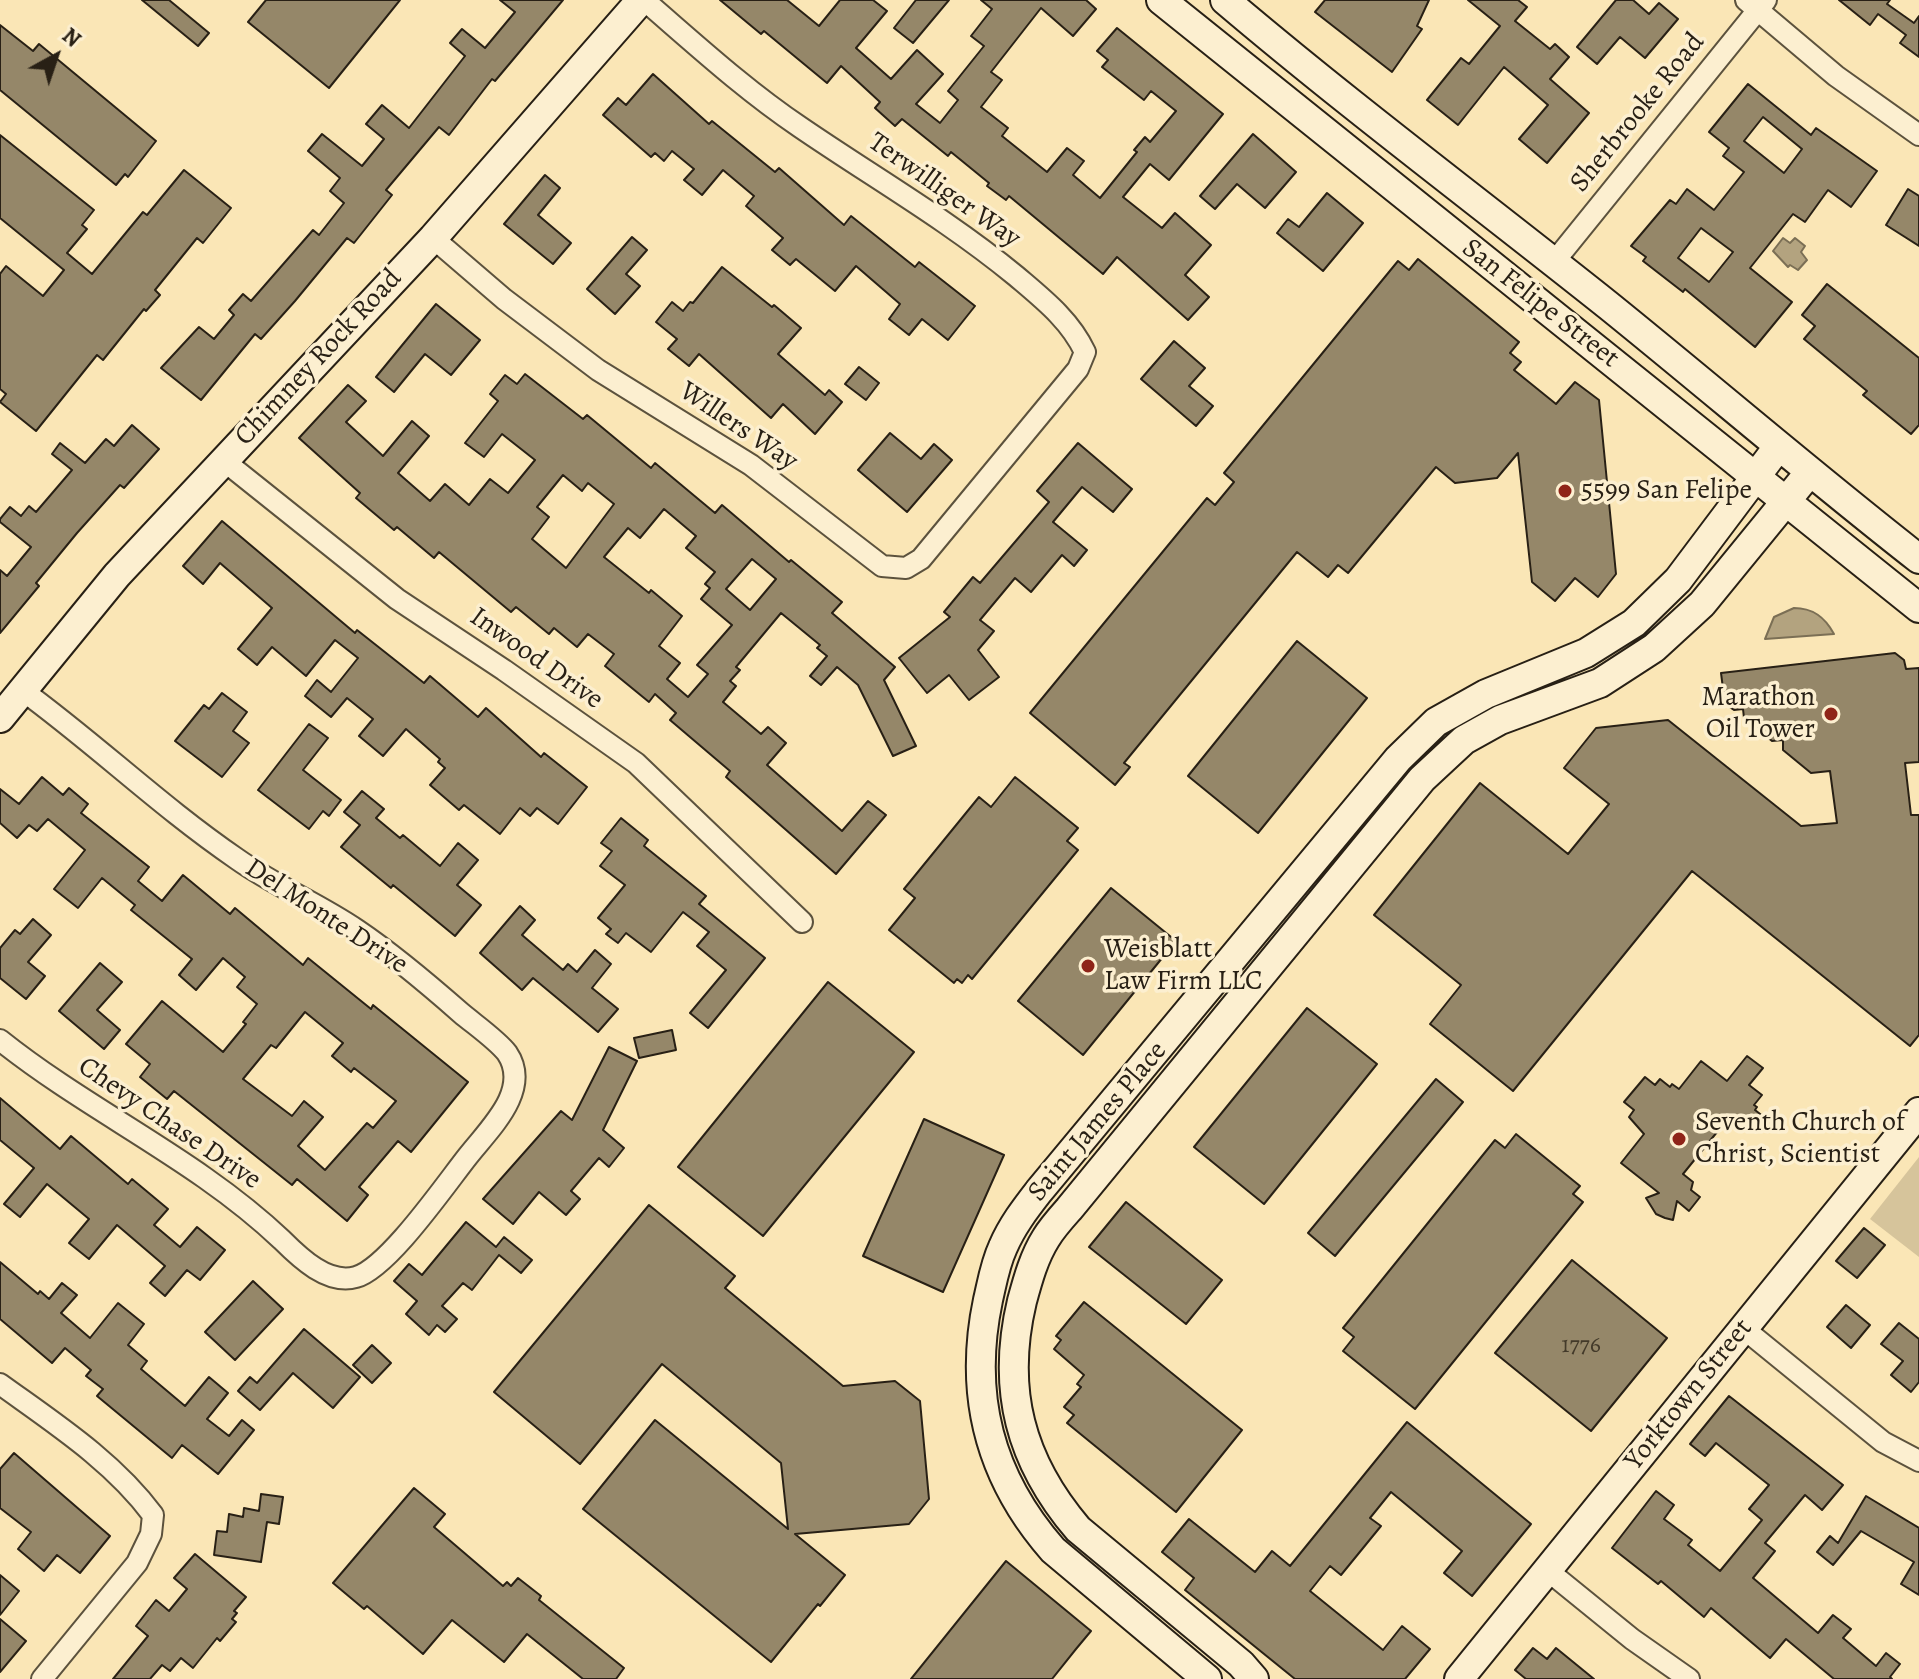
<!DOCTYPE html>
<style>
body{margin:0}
#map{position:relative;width:1919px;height:1679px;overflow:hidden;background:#fae6b6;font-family:Alegreya,serif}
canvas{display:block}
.north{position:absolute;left:16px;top:16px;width:80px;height:80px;-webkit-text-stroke:6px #fcefd0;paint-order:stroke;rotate:40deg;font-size:22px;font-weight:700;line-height:32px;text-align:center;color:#282015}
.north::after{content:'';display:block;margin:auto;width:28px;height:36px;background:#282015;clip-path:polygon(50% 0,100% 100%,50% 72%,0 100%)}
</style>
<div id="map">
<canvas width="1919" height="1679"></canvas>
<div class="north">N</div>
</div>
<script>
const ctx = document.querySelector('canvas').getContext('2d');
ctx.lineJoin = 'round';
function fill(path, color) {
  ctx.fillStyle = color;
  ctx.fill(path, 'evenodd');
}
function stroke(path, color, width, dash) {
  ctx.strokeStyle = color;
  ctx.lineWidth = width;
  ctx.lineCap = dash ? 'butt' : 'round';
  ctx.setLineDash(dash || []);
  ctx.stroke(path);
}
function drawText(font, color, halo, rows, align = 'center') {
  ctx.font = font + ' Alegreya,serif';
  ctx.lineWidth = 7;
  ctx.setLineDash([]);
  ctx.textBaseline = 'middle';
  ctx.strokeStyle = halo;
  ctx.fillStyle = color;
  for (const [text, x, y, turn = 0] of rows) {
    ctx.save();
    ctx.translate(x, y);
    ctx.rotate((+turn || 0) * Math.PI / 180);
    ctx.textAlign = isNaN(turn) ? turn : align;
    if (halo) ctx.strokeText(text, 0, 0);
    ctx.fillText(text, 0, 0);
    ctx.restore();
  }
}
fill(new Path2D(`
 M1919,1157V1257L1870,1219Z`), '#d6c49b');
const water = new Path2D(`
 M1783,238L1790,243L1795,238L1805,246L1801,252L1807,260L1798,270L1790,265L1788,267L1773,251Z
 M1794,608C1813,608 1825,617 1834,634L1765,639L1774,617Z`);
fill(water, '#b3a37f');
stroke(water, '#7b6f55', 2);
const building = new Path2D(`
 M142,0H169L209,33L198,46Z
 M266,0H400L329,88L248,22Z
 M500,0H563L495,81L492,79L449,135L439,127L386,190L392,195L354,243L347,238L295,301L261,339L255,334L201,400L161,368L199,327L214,339L234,315L229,310L243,294L251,301L313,230L319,235L344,203L330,191L340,178L308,151L322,134L362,166L384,139L366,124L382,105L409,128L465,56L450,43L462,29L485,48L515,12Z
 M720,0H787L819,26L840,0H873L887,11L856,48L891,79L917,50L943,74L916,104L940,123L958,100L948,91L984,46L971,36L992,9L981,0H1086L1096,9L1073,36L1041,8L991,72L1002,80L981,107L1008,128L1002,136L1047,172L1067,148L1084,161L1073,175L1100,198L1137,152L1134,150L1145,137L1150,142L1176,111L1151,91L1144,100L1102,67L1108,60L1097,51L1117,28L1223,114L1169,180L1150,164L1123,197L1162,228L1175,213L1211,245L1185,275L1209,297L1188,320L1117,257L1103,274L1009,196L1006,200L987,186L989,183L951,152L948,156L902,119L895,126L875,108L880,102L841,66L827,83L764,31L761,34Z
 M916,0H949L913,43L894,28Z
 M1325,0H1429L1417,26L1422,29L1392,72L1315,12Z
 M1468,0H1518L1527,7L1515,21L1550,49L1555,44L1569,57L1550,79L1589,113L1547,163L1519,139L1548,105L1504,67L1458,125L1427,100L1461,58L1469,64L1500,26Z
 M1616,0H1633L1649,14L1659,3L1678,19L1645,58L1620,37L1597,64L1577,47Z
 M1839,0H1890L1887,4L1914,23L1919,16V57L1900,43L1906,35L1878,14L1870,25Z
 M0,25L33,51L39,44L156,141L128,177L125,174L116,185L0,90Z
 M653,74L709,124L712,121L775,172L779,168L844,225L851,216L915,267L919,262L975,306L948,340L922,319L909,335L889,319L900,304L856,266L835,291L796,259L790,265L772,250L783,238L746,206L754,196L723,170L702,195L684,180L694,169L672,151L664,161L655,153L651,157L603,115L618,98L626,105Z
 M1748,84L1811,135L1816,128L1877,171L1851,207L1828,190L1805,222L1793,214L1750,268L1792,302L1755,347L1685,289L1683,292L1643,261L1646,257L1631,246L1670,200L1676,204L1687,189L1714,210L1744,172L1723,156L1729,148L1709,132ZM1763,117L1802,149L1784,173L1744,141ZM1701,228L1733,252L1709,282L1678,258Z
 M1253,134L1296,172L1265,208L1237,184L1215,209L1200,196Z
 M0,135L94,210L82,225L87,229L67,253L92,274L143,212L147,215L184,170L231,208L203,243L197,238L155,290L160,295L146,311L144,309L103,360L97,355L36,431L0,402L6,394L0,389V274L6,266L43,296L64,270L0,218Z
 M545,175L560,188L538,215L571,243L553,264L504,224Z
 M1908,189L1919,196V246L1886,225Z
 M1327,193L1363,223L1323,271L1277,233L1288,219L1299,227Z
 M632,237L647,250L626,274L640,286L615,314L587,289Z
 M1418,259L1519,342L1510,353L1521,362L1514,370L1556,404L1575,382L1599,400L1616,574L1598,597L1575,578L1555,601L1532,582L1518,453L1497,478L1455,483L1436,467L1348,573L1338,565L1328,577L1297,552L1124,763L1130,767L1115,785L1030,713L1207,498L1215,505L1234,482L1224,473L1398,261L1409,270Z
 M722,267L772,307L774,305L801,328L778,354L825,395L829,390L842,402L815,434L783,404L771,418L699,354L689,366L668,349L677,339L656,322L672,302L683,311L690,302L693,303Z
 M1827,284L1919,358V425L1911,434L1863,395L1867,391L1804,339L1815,326L1802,315Z
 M436,304L480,340L451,375L425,354L394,392L376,377Z
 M1174,341L1205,368L1189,386L1213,406L1196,426L1141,379Z
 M859,367L879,383L866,400L845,384Z
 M525,374L583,419L587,415L651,468L655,463L715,513L722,505L789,562L791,560L842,602L832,613L895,667L884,680L916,746L893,756L858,685L837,667L821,685L810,676L827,656L817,648L820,645L781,613L736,667L740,670L730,681L736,686L723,702L761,734L768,727L786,743L767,765L842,831L868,801L886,815L836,874L726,777L730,771L670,720L676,713L655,694L649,702L605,666L614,654L588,634L577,647L554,628L549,634L516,607L511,612L439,552L434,558L397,527L394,530L356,498L360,493L299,438L348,385L366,401L346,422L383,456L412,421L429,436L398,473L430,501L445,484L469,505L490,479L508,493L535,460L502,434L484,457L465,443L498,401L490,394L505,375L517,384ZM563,475L582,491L588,483L614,504L566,568L532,539L549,517L537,507ZM664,509L696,536L686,548L715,572L705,584L710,588L701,599L732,625L697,665L708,674L688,697L667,679L680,663L659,646L682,616L651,590L649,593L604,557L628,528L640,538ZM752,559L776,579L750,610L726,589Z
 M132,425L159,449L124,488L120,485L77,533L36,583L39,586L0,633V570L7,576L31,547L0,522V519L10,507L21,516L29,506L36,512L72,470L52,454L60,443L85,463L106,439L114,446Z
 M890,433L921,459L934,444L952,460L907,512L858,470Z
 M1078,443L1132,489L1113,512L1082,487L1053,522L1087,550L1074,566L1062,555L1031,592L1015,578L980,620L994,631L978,650L999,677L969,700L949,675L927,693L899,658L950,617L944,612L973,577L980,583L1049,502L1037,491Z
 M222,521L355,633L357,630L424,683L430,676L478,717L486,708L541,757L544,753L587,787L558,824L537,808L530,816L520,808L500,834L464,805L459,810L430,785L445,768L438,762L440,759L406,729L383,756L359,736L373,719L347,698L331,717L305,696L317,680L331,692L358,658L335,640L306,676L272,647L257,665L238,649L272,608L220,563L203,584L183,566Z
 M1297,641L1367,698L1258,833L1188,776Z
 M1895,653L1904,660L1906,669L1919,668V762L1905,763L1911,815H1919V1035L1910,1046L1692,871L1513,1091L1430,1024L1461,985L1374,915L1480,783L1568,854L1609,804L1564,768L1596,728L1668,720L1801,826L1837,823L1830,771L1811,773L1783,750V740L1772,741L1744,718L1743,709L1734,710L1725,704L1721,673Z
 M222,693L247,712L233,731L249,743L222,777L175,741L204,705L209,709Z
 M309,724L328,738L303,770L341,800L329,816L323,811L309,829L258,790Z
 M42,777L63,795L69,788L88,804L81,813L149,867L138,881L162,901L183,875L230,914L235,908L303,965L308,958L371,1009L373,1005L468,1082L411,1152L398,1141L359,1187L368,1195L347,1221L297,1179L292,1185L174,1091L167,1099L140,1077L150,1064L126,1044L162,1001L223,1052L246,1024L243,1022L257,1004L237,987L245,977L223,958L196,990L179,975L192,959L131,910L135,905L102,878L78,908L54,889L85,850L48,819L37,831L29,825L17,838L0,823V789L19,804ZM305,1012L343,1043L332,1056L351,1072L354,1068L396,1101L373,1128L367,1123L325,1170L298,1146L323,1117L304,1101L292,1116L243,1079L271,1045L276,1048Z
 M1015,777L1078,828L1067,841L1078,850L972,979L968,975L962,983L957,979L954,983L889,930L915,898L904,889L979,797L991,807Z
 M362,791L384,809L376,818L400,838L403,835L440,866L458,843L478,860L457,885L481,905L455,936L393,885L391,888L341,847L360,825L344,812Z
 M621,818L648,840L644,846L706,896L699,904L765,958L708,1028L690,1013L726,970L697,946L709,932L683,912L651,952L626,933L618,943L606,934L611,929L598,918L625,885L600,866L612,851L601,843Z
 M1111,888L1176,941L1083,1055L1018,1001Z
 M520,906L535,920L522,935L563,970L568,964L577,972L595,950L611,964L592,988L618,1009L598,1032L533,978L522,990L480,953Z
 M33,919L51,935L28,962L45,976L26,999L0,978V948L15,930L20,934Z
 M100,963L122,982L97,1010L120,1030L104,1049L59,1011Z
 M828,982L914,1052L763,1236L678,1167Z
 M1307,1008L1377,1064L1264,1204L1194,1147Z
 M672,1030L676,1050L639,1058L634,1038Z
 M609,1047L637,1061L603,1130L624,1148L609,1167L599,1158L571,1191L580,1199L566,1215L539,1192L513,1224L483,1199L561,1111L572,1120Z
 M1747,1056L1763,1068L1749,1085L1762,1095L1754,1105L1757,1107L1755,1110L1764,1117L1753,1131L1744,1124L1736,1129L1726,1121L1683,1174L1693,1182L1691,1190L1700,1197L1689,1211L1677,1201L1673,1220L1665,1218L1656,1214L1646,1198L1659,1193L1621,1163L1644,1134L1629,1117L1634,1110L1624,1102L1645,1077L1655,1085L1660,1079L1670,1087L1672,1084L1679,1089L1701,1061L1727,1081Z
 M1436,1079L1463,1102L1335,1256L1308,1233Z
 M0,1098L60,1149L71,1136L128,1184L132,1179L168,1209L154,1225L180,1247L197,1227L225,1250L200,1280L187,1270L165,1296L150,1283L165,1266L117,1225L89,1259L69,1243L89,1219L47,1184L20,1217L4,1204L34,1168L0,1140Z
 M924,1119L1004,1155L943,1292L863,1256Z
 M1516,1134L1580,1186L1573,1194L1583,1202L1415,1409L1343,1351L1354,1337L1343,1328L1495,1140L1505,1148Z
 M1126,1202L1222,1280L1186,1324L1089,1247Z
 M649,1205L735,1276L725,1288L843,1386L895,1381L920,1401L929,1499L909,1524L795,1534L845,1575L820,1606L818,1604L771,1662L583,1509L655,1420L788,1529L781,1463L662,1364L580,1464L494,1392Z
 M466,1222L496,1247L504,1237L532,1260L521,1273L499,1255L472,1290L463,1283L442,1306L457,1319L445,1332L437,1325L429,1335L406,1314L417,1301L394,1281L409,1264L422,1275Z
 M1864,1228L1885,1245L1857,1278L1836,1261Z
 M1572,1260L1667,1338L1591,1431L1495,1353Z
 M0,1262L38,1294L40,1291L49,1299L62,1283L77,1295L61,1313L90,1338L118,1303L144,1324L128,1345L147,1361L141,1369L185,1406L209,1377L228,1393L207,1419L229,1436L242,1420L254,1430L218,1474L182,1445L172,1458L97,1396L103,1389L86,1376L91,1370L65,1348L52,1363L0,1319Z
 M253,1281L283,1309L235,1360L205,1332Z
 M1084,1302L1242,1430L1176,1512L1067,1423L1074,1415L1064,1407L1081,1387L1077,1384L1084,1375L1054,1349L1061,1340L1056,1336Z
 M1846,1305L1870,1325L1851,1348L1827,1327Z
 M1899,1323L1919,1339V1382L1911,1392L1891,1375L1903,1361L1881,1344Z
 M304,1329L360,1377L333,1408L293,1373L260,1410L238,1391L250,1377L257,1383Z
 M372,1345L391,1363L372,1383L353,1365Z
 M1729,1396L1843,1485L1822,1510L1805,1495L1765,1543L1775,1551L1753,1578L1818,1633L1833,1615L1851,1629L1843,1638L1876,1666L1886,1653L1900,1664L1890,1677L1892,1679H1834L1786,1639L1770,1658L1711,1608L1704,1617L1661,1581L1658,1584L1612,1548L1656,1491L1674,1505L1664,1519L1692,1540L1688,1545L1720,1571L1762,1520L1749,1509L1769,1485L1716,1443L1705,1456L1690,1444Z
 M1407,1422L1531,1524L1472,1596L1444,1573L1462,1551L1391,1492L1370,1518L1381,1526L1341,1575L1330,1566L1310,1591L1383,1650L1402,1626L1430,1649L1405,1679H1295L1185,1590L1194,1578L1162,1552L1189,1519L1255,1572L1272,1551L1290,1566Z
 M14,1453L110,1536L80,1573L57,1555L44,1571L18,1549L31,1532L0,1508V1469Z
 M414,1488L445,1514L434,1527L503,1586L507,1582L511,1586L518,1578L541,1596L539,1600L624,1668L616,1679H583L527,1634L504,1662L452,1620L423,1654L367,1606L364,1609L333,1583Z
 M261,1494L283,1497L279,1524L267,1522L261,1562L214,1555L217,1531L227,1532L229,1514L243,1517L244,1508L259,1511Z
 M1866,1496L1919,1528V1595L1901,1584L1914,1562L1861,1531L1833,1565L1817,1552L1830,1536L1838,1543Z
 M195,1554L246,1597L234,1611L237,1613L232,1619L236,1622L220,1641L217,1638L193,1668L181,1658L170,1671L162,1665L150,1679H113L148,1636L136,1626L156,1600L169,1611L187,1589L174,1578Z
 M1006,1561L1091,1631L1076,1649L1052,1679H911Z
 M0,1575L19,1591L0,1615Z
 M0,1619L26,1641L0,1672Z
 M1533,1648L1547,1659L1556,1648L1594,1679H1526L1515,1670Z`);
fill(building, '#958769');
stroke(building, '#282015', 2);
const street = new Path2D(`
 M1746,0L1836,76L1919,135
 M433,238L504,299L598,370L751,465L882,566L906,568L921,559L1078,369L1085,352C1070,320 1043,299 1016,276C948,220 873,177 800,127C745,90 695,44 644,0
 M1554,262L1766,0
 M223,460L397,599L504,670L636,763L802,922
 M0,1040C90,1112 198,1160 282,1240C300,1258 328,1285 356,1277C388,1268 445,1185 468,1156C489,1129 532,1090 507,1053C497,1040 474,1024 461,1013C428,984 394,955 357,930C319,904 275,886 237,859C161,807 96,744 22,690
 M1743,1328L1883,1442L1919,1461
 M0,1384C54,1423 113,1461 153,1515L151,1534L137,1563L42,1679
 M1547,1570L1632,1639L1689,1679`);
const secondary = new Path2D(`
 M1161,0L1919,608
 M1225,0C1350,106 1481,204 1609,306C1713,390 1814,477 1919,559
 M0,718L117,575L433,238L641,0
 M1207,1679L1053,1550C989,1477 968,1395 988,1300C992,1283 995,1264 1003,1247C1012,1226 1025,1209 1039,1191L1398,759L1436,722L1486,694L1586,653L1634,623L1678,580L1778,447
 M1254,1679L1241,1664L1078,1529C1020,1461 1001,1389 1022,1301C1028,1279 1034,1257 1046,1238C1052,1228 1061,1218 1069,1209L1422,779L1464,740L1500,720L1600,683L1654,648L1702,604L1809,473
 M1459,1679L1919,1112`);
stroke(street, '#5c523d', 24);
stroke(secondary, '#282015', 32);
stroke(street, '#fcefd0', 20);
stroke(secondary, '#fcefd0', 28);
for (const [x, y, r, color] of [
 [1565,491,8,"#8f2418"],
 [1831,714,8,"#8f2418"],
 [1088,966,8,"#8f2418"],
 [1679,1139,8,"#8f2418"]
]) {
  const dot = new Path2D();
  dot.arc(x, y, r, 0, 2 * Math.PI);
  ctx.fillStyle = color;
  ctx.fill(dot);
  stroke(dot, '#fcefd0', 3);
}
drawText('24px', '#433a2a', null, [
 ["1776",1581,1346]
]);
drawText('28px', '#282015', '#fcefd0', [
 ["Sherbrooke Road",1638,113,-51],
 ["Terwilliger Way",944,191,35],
 ["San Felipe Street",1540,304,38],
 ["Chimney Rock Road",319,358,-47],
 ["Willers Way",738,427,34],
 ["Inwood Drive",536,659,35],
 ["Del Monte Drive",326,917,33],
 ["Saint James Place",1098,1122,-50],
 ["Chevy Chase Drive",169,1124,34],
 ["Yorktown Street",1689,1395,-51]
]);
drawText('28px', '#282015', '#fcefd0', [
 ["5599 San Felipe",1581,491],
 ["Marathon",1815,698,"right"],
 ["Oil Tower",1815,730,"right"],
 ["Weisblatt",1104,950],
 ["Law Firm LLC",1104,982],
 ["Seventh Church of",1695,1123],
 ["Christ, Scientist",1695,1155]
], 'left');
</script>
